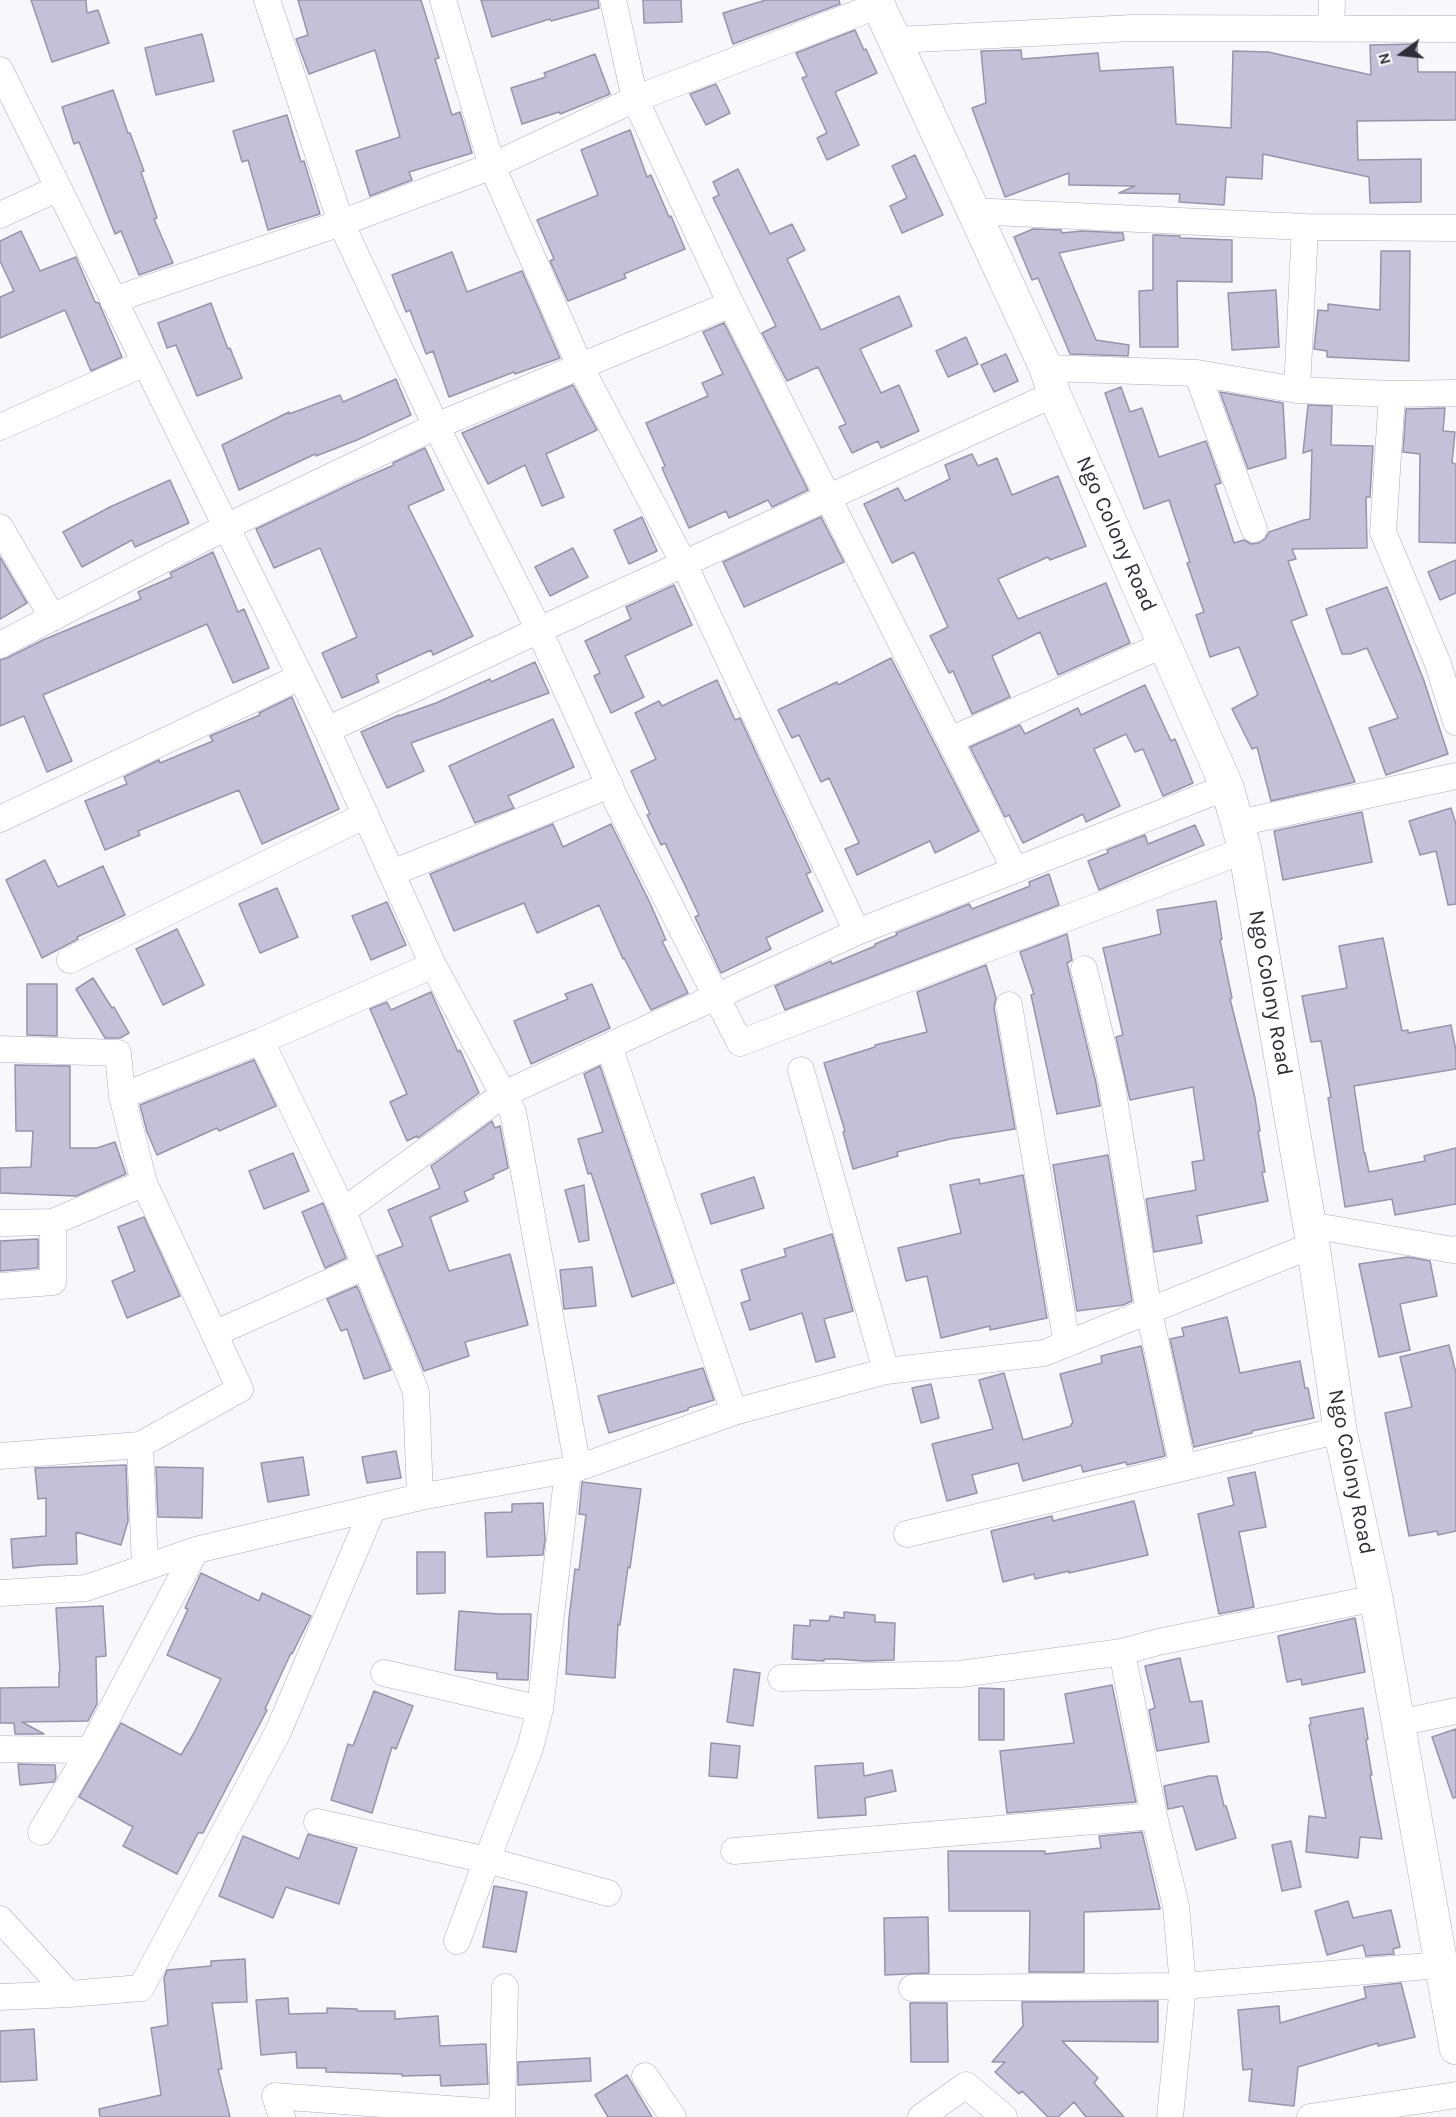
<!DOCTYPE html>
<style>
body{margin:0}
#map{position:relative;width:1456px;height:2117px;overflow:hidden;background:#f7f7fc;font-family:Karla,sans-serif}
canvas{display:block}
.north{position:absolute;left:1372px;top:24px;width:60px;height:60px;-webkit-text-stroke:4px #fff;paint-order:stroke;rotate:255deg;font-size:16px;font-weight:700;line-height:24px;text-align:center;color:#2e2e36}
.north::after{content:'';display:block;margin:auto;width:21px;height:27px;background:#2e2e36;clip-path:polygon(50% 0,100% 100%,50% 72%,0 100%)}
</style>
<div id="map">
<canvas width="1456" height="2117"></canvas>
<div class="north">N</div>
</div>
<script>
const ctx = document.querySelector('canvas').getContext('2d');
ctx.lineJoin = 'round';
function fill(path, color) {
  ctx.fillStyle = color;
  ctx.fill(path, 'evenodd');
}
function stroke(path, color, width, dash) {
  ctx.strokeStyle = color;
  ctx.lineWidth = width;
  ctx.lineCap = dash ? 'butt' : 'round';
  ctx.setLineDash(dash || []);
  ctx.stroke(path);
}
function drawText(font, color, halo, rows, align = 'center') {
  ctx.font = font + ' Karla,sans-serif';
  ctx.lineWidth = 5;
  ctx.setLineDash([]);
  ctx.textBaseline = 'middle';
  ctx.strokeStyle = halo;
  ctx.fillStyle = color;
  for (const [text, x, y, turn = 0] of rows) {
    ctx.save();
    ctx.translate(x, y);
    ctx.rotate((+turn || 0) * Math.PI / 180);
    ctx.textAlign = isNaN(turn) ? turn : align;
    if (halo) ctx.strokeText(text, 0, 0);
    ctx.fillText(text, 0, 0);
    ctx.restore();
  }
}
const building = new Path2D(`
 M31,0H86L87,13L98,10L109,43L52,62Z
 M298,0H421L439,58L435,59L452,115L460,112L472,153L409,172L412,180L370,196L356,151L400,137L375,50L309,74L296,39L308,35Z
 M481,0H598L599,8L551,21L550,19L492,37Z
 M643,0H681L682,22L644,23Z
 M766,0H839L840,4L733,44L723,13Z
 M855,30L864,50L866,49L877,73L835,92L859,145L827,160L817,138L827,133L802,78L807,76L796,53Z
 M202,34L214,81L156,95L145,48Z
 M1417,44L1418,72H1456V120L1357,121L1358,160L1421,159V202L1370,203L1369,177L1263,154L1262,179L1226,177L1224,205L1179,202L1180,194L1119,193L1135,186L1069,185V173L1005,197L972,108L986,103L981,51L1021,50L1022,59L1098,53L1100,71L1173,67L1176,124L1231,128L1233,51L1268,52L1371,75L1370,45Z
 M595,54L610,94L560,114L559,112L522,124L511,88L546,77L544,73Z
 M716,84L730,113L706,125L690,94Z
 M113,90L128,133H130L144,171L141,172L157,218L154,219L173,263L139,275L121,231L115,234L79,142L74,144L62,107Z
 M287,115L301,162L304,161L320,214L268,230L248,160L242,162L233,131Z
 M630,130L647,177L651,175L669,217L671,216L685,249L624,274L626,278L568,301L550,261L554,259L537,220L598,195L581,150Z
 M915,155L943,215L902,233L890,206L907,198L892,166Z
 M738,169L770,234L792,224L805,250L787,259L821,330L899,296L912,326L860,349L881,393L899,385L919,431L881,448L878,441L852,453L839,427L846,424L818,367L787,381L762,333L776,326L713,198L719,195L713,182Z
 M1033,229L1061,230L1062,233L1082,231L1123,233L1124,240L1059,253L1096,340L1129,345L1128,356L1070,354L1038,278L1032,280L1014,237Z
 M21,231L40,271L76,257L95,302L99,303L122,357L91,371L65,310L0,338V297L14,291L0,261V241Z
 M1153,235L1180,236V238L1232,240V282L1177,281L1178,347H1140L1139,291L1153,290Z
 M1381,251H1410L1409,361L1327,357V351L1314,349L1318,310L1328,311V304L1380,310Z
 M452,252L467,292L522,271L560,358L515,374L514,372L449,397L433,351L426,354L410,310L406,312L392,275Z
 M1276,290L1279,347L1232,350L1228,293Z
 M211,303L228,349L230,348L242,378L197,396L176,345L167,348L158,323Z
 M724,323L808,490L772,507L768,500L729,518L726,511L689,528L662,468L665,466L646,423L708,396L702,383L723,374L703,332Z
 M966,337L978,364L948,377L936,351Z
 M1006,354L1018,381L994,392L981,365Z
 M396,379L411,415L357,440L316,456L315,454L239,490L222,445L289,412V414L340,395L343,402Z
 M573,385L597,430L546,454L564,497L542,506L525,465L488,484L462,433Z
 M1121,387L1130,412L1142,408L1159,457L1206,441L1221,483L1215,485L1234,543L1244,540L1251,544L1259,543L1265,539L1269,532L1304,520L1310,519L1312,450L1303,453L1308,405L1332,406L1331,445L1373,446L1370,497H1366L1367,548L1292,549L1296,559L1288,561L1307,615L1291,621L1355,782L1271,801L1257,747L1252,749L1232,709L1258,695L1239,647L1210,657L1196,615L1204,612L1187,563L1190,562L1169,500L1144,509L1105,393Z
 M1220,392L1283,403L1286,458L1248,469Z
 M1445,408L1443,431L1455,432L1452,463L1456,464V543L1419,542L1420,454L1403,452L1406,409Z
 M425,448L444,490L408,506L473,636L433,655L431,650L376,675L379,682L342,698L322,653L357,637L320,548L274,568L256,529L357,481L394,465L393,463Z
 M972,454L978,466L997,458L1012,495L1058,476L1086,546L1050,560L1048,557L998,579L1018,619L1106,583L1130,643L1058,675L1040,632L992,656L1010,697L972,714L953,671L949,673L930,636L948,627L914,552L892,563L864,504L898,488L905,501L950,479L945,465Z
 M170,480L189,523L135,547L132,540L82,567L63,532L110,507Z
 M642,517L657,551L629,564L614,530Z
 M821,517L844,562L744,607L723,562Z
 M573,548L588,577L550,596L535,567Z
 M213,552L238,612L244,609L269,668L233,683L207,624L43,695L72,761L47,772L24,716L0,726V660L7,658L43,640L141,599L138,592L172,577L170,573Z
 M0,557L27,603L0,619Z
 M1456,560V593L1440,600L1428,572Z
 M674,585L692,625L625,656L644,697L611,713L594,676L600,673L585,641L631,619L626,607Z
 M1387,587L1424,681L1448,754L1386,775L1369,728L1398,718L1367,648L1350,654H1342L1326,609Z
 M891,658L979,831L935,853L930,841L857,875L845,849L859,843L829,778L821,782L799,735L792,738L778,710L837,682L838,685Z
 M535,662L549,693L411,743L424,771L387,788L361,732L399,715V716L436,703L490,679L491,682Z
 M717,680L735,720L740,718L811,872L806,874L823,911L766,938L771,949L721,973L695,917L699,915L665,843L661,845L647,815L650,814L631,771L656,759L635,713L659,701L662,706Z
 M1145,685L1171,741L1175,739L1193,783L1163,796L1143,749L1135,752L1126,734L1094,749L1120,806L1086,822L1083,814L1023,843L1009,815L1005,817L970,747L1020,725L1025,734L1078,708L1081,715Z
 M292,697L339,809L262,844L239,790L138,831L140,835L105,850L85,801L127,784L124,777L159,760L160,763L213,741L210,736L260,715L259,713Z
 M553,719L574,767L508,796L514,808L475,823L449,766Z
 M1451,808L1456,824V904L1448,905L1436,851L1420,855L1409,821Z
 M1362,812L1372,862L1283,880L1274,831Z
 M553,824L563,847L611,824L650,903L666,940L662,941L688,993L651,1010L624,958L623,959L599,905L537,933L524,903L454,931L430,874Z
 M1195,825L1204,845L1099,890L1088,861L1108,853L1107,850L1145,835L1148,844Z
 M45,860L58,887L103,866L125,915L77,937L78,939L42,958L6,880Z
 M1049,874L1059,905L785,1010L775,986L831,961L832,964L875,946V944L897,935L896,933L969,904L972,909L1030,886L1029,882Z
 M277,888L298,937L260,953L239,904Z
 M1216,901L1222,939L1220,940L1232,998L1230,999L1255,1098L1260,1131H1258L1265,1172H1262L1268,1201L1197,1216L1202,1243L1154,1252L1146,1199L1196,1190L1192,1162L1204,1160L1193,1087L1130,1100L1116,1037L1123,1035L1103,948L1161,934L1157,910Z
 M387,902L406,945L371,960L352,916Z
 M177,929L204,985L163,1005L136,949Z
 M1067,934L1072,960L1067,963L1096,1083L1100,1106L1057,1114L1031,995L1034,994L1020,952Z
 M1383,938L1402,1031L1408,1030V1033L1451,1025L1456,1051V1069L1354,1086L1364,1153H1365L1369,1172L1425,1161L1424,1156L1456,1148V1204L1395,1215L1392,1199L1345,1207L1328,1098L1331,1097L1321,1041L1311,1042L1302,996L1347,988L1339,946Z
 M986,965L996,998L994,1008L1015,1129L950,1139L897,1152L898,1156L853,1169L843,1132L845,1131L824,1063L875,1047V1045L927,1032L917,992Z
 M93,978L112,1008L114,1007L129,1033L120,1038H105L76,989Z
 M27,984H57V1036L27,1035Z
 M592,984L610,1028L531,1064L514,1021L568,999L565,994Z
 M431,992L458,1052L460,1050L479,1093L418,1138L417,1136L407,1141L390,1102L407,1094L370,1009L387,1002L391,1010Z
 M254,1060L276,1106L219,1131L217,1128L157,1155L147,1132L140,1105Z
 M15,1065L70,1066V1148H97L115,1142L126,1174L76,1196L0,1193V1168L31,1167L33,1131H16Z
 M600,1066L674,1283L632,1297L591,1173L588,1174L578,1139L603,1132L584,1074Z
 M492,1121L495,1128L500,1126L508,1168L493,1175L494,1178L464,1192L468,1201L430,1217L449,1271L510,1254L528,1325L465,1342L469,1356L424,1371L377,1256L403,1246L388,1210L440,1188L431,1166Z
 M293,1153L309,1191L264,1209L249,1171Z
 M1108,1155L1132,1301L1123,1305L1077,1311L1053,1165Z
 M1023,1175L1047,1318L990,1330V1326L941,1338L927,1276L906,1281L898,1248L961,1233L950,1185L979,1179L980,1184Z
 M754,1177L764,1208L711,1224L701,1194Z
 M584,1185L589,1240L579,1242L565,1190Z
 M323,1203L346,1258L325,1268L302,1212Z
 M144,1217L180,1296L127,1318L112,1281L135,1271L118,1227Z
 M832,1234L853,1311L824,1319L835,1357L816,1362L802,1313L750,1330L741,1303L750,1300L741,1270L786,1256L784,1249Z
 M38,1239V1268L0,1271V1241Z
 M1408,1257L1430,1261L1437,1296L1400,1304L1410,1350L1379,1357L1359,1264Z
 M592,1267L596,1306L564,1309L560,1270Z
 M357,1286L391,1370L364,1379L347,1329L341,1331L327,1299Z
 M1227,1317L1240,1373L1300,1361L1305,1388H1308L1314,1418L1252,1431V1433L1194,1447L1170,1339L1184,1336L1182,1328Z
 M1449,1345L1456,1373V1531L1438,1535L1437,1531L1409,1536L1385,1413L1412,1407L1400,1357Z
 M1141,1346L1165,1456L1127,1465L1126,1462L1083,1472L1081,1465L1023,1481L1018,1463L972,1475L977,1493L947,1501L932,1444L993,1429L979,1380L1004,1373L1023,1440L1071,1426V1424L1073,1423L1060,1374L1102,1363L1101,1356Z
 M703,1368L714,1400L688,1408V1410L609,1433L598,1396Z
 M931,1384L939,1418L921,1423L912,1388Z
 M396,1451L401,1478L367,1483L362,1457Z
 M303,1457L309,1495L268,1502L261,1463Z
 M126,1465L128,1521L121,1545L76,1532L77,1564L43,1565L13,1568L11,1539L46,1536V1498L38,1499L35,1468Z
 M156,1467L203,1468L202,1518L158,1517Z
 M1255,1472L1266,1527L1239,1532L1254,1607L1219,1614L1198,1514L1234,1505L1228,1478Z
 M582,1482L641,1489L630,1568L628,1567L620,1625L618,1624L615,1678L566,1674L569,1618L575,1569L579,1570L586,1515L579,1514Z
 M1134,1501L1148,1555L1069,1573V1571L1035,1579L1034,1574L1003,1582L991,1531L1052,1516L1053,1521Z
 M543,1503L545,1540L543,1555L487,1557L485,1513L512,1512V1504Z
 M417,1552H445V1593L417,1594Z
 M201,1573L259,1601L262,1593L311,1616L292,1654L291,1653L265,1709L267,1710L203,1833H198L177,1874L123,1846L133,1827L79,1797L121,1723L181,1755L194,1733L221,1679L167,1655L188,1609L185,1608Z
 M103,1606L106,1656L96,1657L97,1704L88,1721L22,1722L44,1734H15L14,1723H0V1688L59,1687V1672H60L56,1608Z
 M459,1611L499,1614H531L528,1680L497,1679V1673L455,1670Z
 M844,1612L875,1615V1622L895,1623L894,1660L865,1661L838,1659H824V1661L792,1659L794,1625L810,1626V1620L829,1621L830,1616L844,1618Z
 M1355,1618L1365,1672L1302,1685L1301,1679L1287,1682L1278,1636Z
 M1180,1658L1190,1702L1202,1701L1209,1742L1157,1751L1149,1710L1155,1708L1145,1666Z
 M734,1669L760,1673L753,1726L727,1722Z
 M1112,1685L1136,1802L1007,1813L1000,1751L1074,1743L1065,1694Z
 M979,1688L1004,1689V1740H979Z
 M374,1691L413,1706L396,1749L392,1747L372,1813L331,1800L348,1744L353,1746Z
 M1363,1708L1368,1739L1366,1740L1372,1775H1370L1382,1839L1360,1837L1358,1858L1306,1852L1309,1816L1326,1818L1309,1725L1311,1724L1310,1718Z
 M1456,1729V1797L1453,1798L1432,1737Z
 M711,1743L740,1746L737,1778L709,1776Z
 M863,1763L864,1776L892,1770L896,1791L865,1798L866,1815L818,1818L815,1766Z
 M18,1764L55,1765L56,1777L54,1782L20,1785Z
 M1209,1776H1217L1224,1806H1226L1236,1838L1196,1850L1183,1806L1168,1809L1164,1786Z
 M1142,1832L1160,1909L1084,1912V1972H1029L1030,1911H949L948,1851H1045V1854L1101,1848L1099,1836Z
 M308,1834L357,1848L339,1904L286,1887L273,1918L219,1896L243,1836L299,1859Z
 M1291,1841L1301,1887L1282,1891L1272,1845Z
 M494,1886L527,1892L516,1952L483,1947Z
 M1348,1901L1353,1918L1391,1910L1400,1947L1393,1949L1394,1954L1366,1956L1363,1945L1327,1955L1315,1911Z
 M928,1917L929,1973L885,1975L884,1918Z
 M245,1959L247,2002L212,2003L222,2069H218L230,2117H100L99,2109L161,2095L151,2028L168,2025L164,1978L167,1970L211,1966V1961Z
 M1401,1983L1415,2037L1378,2046V2043L1298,2067L1294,2106L1249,2101L1252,2069L1243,2070L1238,2010L1279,2006L1280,2023L1366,1998L1364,1987Z
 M288,1998L289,2014L327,2013V2008L357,2009V2011H395V2019L438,2016L440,2046L486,2044L488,2084L441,2086L440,2075L402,2076V2074L326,2072V2068H297L296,2052L261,2055L256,2000Z
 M1158,2001V2042L1062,2041L1098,2078L1094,2083L1124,2117H1086L1074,2102L1058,2117H1048L1022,2091L1019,2094L995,2072L1005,2062H992L1023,2026L1022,2002Z
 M910,2003H947L948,2062H911Z
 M34,2029L37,2080L0,2082V2031Z
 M590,2058L591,2081L518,2085V2062Z
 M627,2075L652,2117H608L595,2095Z`);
fill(building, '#c2c1d8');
stroke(building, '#9695ab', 1.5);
const minor = new Path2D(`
 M267,0L341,223L436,426L539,630L617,802L740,1043L1245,850
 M443,0L492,166L580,366L684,564L857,932
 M613,0L635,99L731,304L1015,870
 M1331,28L1332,0
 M896,40L1133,28L1456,29
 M0,70L327,730L433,965L513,1112L578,1468
 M972,211L1305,227L1456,228
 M0,215L57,189
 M113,300L341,223L492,166L635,99L879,5
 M1046,368L1197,373L1297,390L1392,394L1456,393
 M1197,373L1254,529
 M1297,390L1305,227
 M1392,394L1383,532L1438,664L1456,722
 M0,427L145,363
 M0,527L53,618
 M0,645L226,527L436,426L731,304
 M327,730L539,630L1054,394
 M950,740L1165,644
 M0,819L300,677
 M1238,823L1456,776
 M392,873L610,785
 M70,960L366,815
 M1084,969L1111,1080L1149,1312L1183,1467
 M1009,1005L1067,1344
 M261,1041L343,1211L416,1392L420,1497
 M609,1046L734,1412
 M0,1049L118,1053L122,1096
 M801,1070L886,1371
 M343,1211L504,1094L857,932L1227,787
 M0,1223L53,1222
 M1310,1225L1453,1250L1456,1249
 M0,1286L53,1282V1222L144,1183
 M214,1334L365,1266
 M140,1445L145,1567
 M0,1456L140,1445L240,1389L144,1183L122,1096L261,1041L433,965
 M907,1534L1340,1430
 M0,1593L86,1588L196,1550L420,1497L578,1468L734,1412L886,1371L1044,1353L1313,1245
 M384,1673L540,1709
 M781,1678L960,1674L1122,1652
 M1398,1723L1456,1711
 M0,1749L90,1750L41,1832
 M90,1750L196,1550
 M317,1822L487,1860L530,1748L540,1709L568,1470
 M734,1851L1154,1816
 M0,1919L69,1994
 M457,1941L487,1860L608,1893
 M912,1988L1183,1986L1441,1965
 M0,1997L69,1994L141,1988L278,1732L373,1508
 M645,2076L673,2117
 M502,2113L505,1987
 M282,2117L275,2096L502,2113V2117
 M921,2117L966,2085L1004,2117
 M1170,2117L1183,1986L1176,1906L1154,1816L1122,1652L1158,1642L1376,1598
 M1310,2117L1456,2095`);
const tertiary = new Path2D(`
 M876,0L1046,368L1054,394L1227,787L1245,850L1313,1245L1340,1430L1376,1598L1456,2048`);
stroke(minor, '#adadc3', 27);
stroke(tertiary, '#adadc3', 34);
stroke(minor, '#fff', 26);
stroke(tertiary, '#fff', 33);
drawText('22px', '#2e2e36', '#fff', [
 ["Ngo Colony Road",1116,534,66],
 ["Ngo Colony Road",1270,993,80],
 ["Ngo Colony Road",1351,1472,79]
]);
</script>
